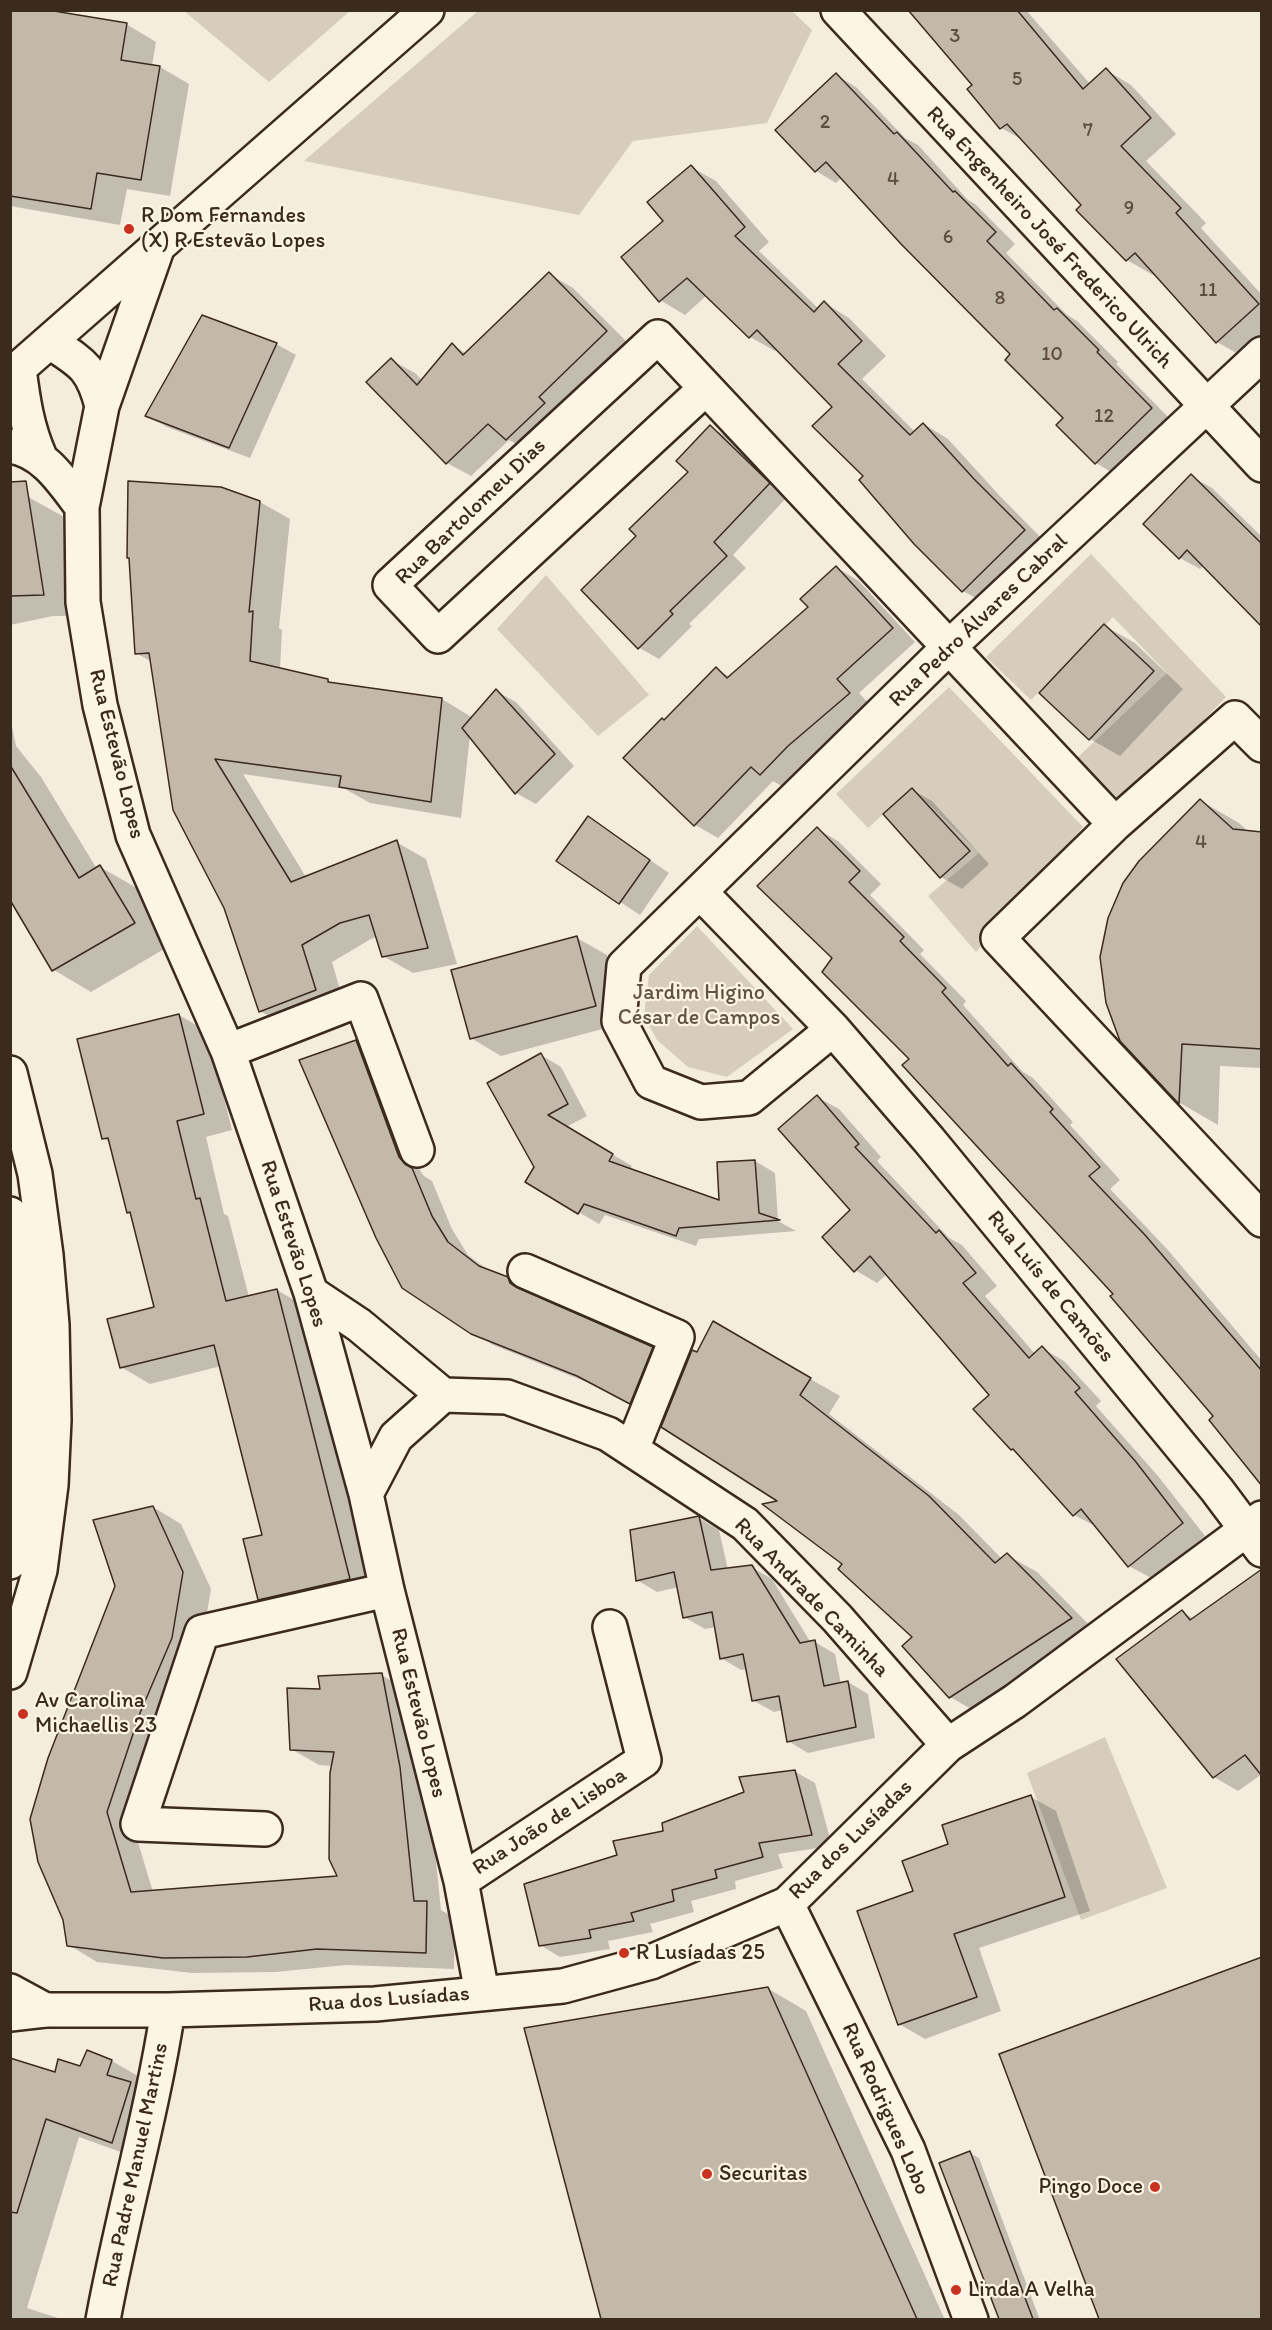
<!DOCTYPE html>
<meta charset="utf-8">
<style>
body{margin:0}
#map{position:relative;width:1272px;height:2330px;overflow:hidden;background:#f4eddd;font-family:Itim,sans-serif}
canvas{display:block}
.frame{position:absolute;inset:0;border:12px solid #3b2a1e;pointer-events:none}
</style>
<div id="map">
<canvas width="1272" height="2330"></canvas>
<div class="frame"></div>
</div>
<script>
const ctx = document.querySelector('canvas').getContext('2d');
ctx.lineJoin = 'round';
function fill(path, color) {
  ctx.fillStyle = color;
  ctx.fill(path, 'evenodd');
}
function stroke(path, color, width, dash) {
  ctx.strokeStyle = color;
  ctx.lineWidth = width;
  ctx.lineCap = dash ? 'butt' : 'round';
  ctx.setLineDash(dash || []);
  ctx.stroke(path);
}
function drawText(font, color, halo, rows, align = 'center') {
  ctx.font = font + ' Itim,sans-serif';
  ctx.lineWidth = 4.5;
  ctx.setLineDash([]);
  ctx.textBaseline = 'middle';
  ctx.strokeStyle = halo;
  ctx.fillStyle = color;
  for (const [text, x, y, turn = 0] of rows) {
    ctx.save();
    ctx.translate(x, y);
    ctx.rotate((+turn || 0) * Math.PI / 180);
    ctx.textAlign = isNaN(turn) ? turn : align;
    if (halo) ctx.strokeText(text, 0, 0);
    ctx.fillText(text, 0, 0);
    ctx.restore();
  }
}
fill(new Path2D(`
 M184,11H350L269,82Z
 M478,11H792L812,30L767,123L633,141L579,215L304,161Z
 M1091,554L1226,697L1121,806L1078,757L1167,673L1113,617L1031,700L986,657Z
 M546,575L649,695L598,736L497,629Z
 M949,687L1083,827L976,952L928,896L979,853L912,788L868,828L836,794Z
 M697,926L793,1029L727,1077L688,1067L657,1040L644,1016L649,975Z
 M1105,1737L1167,1888L1081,1920L1027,1773Z`), '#d6cdbd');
fill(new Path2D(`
 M916,10H1026L1090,84L1106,70L1131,85L1176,134L1146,161L1206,223L1201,228L1262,295V339L1242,356L1217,342L1155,273L1153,275L1127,260L1083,205L1025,141L1001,128L974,85Z
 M126,24L156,42L152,66L160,67L189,84L170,196L127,189L120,225L10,206V30Z
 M836,75L856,87L905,138L918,145L968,200L975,204L1015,244L1006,253L1066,314L1077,321L1118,362L1116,364L1172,421L1116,475L1096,463L1066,418L1012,354L842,177L836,183L816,171L777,130Z
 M691,167L716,181L769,242L759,251L819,309L825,303L849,318L886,356L862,379L915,432L924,424L948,439L999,495L1048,545L988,605L963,591L865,476L834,407L778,348L775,351L750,337L707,295L685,315L660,300L666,221Z
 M549,274L573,288L630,345L531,452L509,440L471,476L447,463L391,360L415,373L423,381L452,345L467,354Z
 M276,344L296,355L250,458L167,427L147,416Z
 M710,427L730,438L789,495L733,555L746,568L689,624L692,626L659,659L638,647V536L690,472Z
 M1191,476L1212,488L1262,537V625L1204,565L1200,569L1180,558Z
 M28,497L66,518L81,616H53L10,625V499Z
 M260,502L290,519L279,628L282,630L280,669L328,680L334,684L442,699L473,718L496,691L516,702L574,766L536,804L516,793L470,735L461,818L370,803L345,789L243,774L306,877L396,842L426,859L457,964L413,973L383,956L377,937L371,939L332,962L345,1007L290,1028L260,1011L152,662L136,653Z
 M837,568L859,581L915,642L859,693L872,707L811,759L783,787L773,781L718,838L695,825L626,758L717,669L730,677L810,607Z
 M1105,626L1135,643L1183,689L1120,756L1090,739Z
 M10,717L16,746L41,777L97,869L100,867L137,888L171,945L91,992L54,970L10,897Z
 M912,790L932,801L989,864L962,889L941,877L885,814Z
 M1201,801L1239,823L1249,832L1262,833V1068L1220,1066L1218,1125L1180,1103L1122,1040Z
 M588,818L669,873L640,915L558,861Z
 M817,829L838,841L881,884L870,895L924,950L920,954L966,1001L963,1005L1023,1072L1033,1078L1073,1122L1070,1125L1120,1180L1110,1189L1167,1249L1262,1361V1478L1215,1417L1115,1294L911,1059L835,958Z
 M577,938L607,955L625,1023L501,1056L471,1038Z
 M179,1015L208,1032L232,1130L206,1137L224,1214L228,1216L249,1297L277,1290L306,1307L379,1595L288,1616L259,1599L264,1536L221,1366L150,1384L121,1367L156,1308L132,1215L128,1212L111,1143L103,1138Z
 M356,1041L376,1053L419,1169L424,1176L432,1181L452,1229L468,1255L489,1271L507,1278L528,1290L530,1295L652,1348L672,1360L650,1414L599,1387L493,1345L404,1287Z
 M541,1055L561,1067L587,1116L566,1127L632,1166L630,1170L721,1202L755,1161L775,1173L778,1221L796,1231L699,1239L696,1246L605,1215L599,1224L527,1182L536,1167Z
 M817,1097L839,1109L881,1157L877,1161L949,1238L962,1245L997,1286L985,1296L1035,1354L1042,1348L1064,1361L1101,1401L1096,1406L1158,1476L1205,1536L1151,1578L1129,1566L1097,1527L1074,1515L1018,1453L1012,1449L991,1395L887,1274L877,1283L855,1270L852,1210Z
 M713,1323L840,1396L829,1414L959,1515L1002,1559L1007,1555L1037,1572L1100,1636L980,1714L950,1697L914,1637L781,1502L698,1354Z
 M153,1507L181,1524L211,1589L200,1654L134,1829L153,1892L339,1877L333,1766L319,1765L291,1749L381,1675L410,1691L428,1784L441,1910L455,1918L454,1969L346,1965L276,1972L192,1973L97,1962L69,1945Z
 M699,1518L719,1530L728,1570L751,1567L772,1579L811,1643L815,1642L835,1654L841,1684L848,1682L868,1694L875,1738L808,1753L788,1741L783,1710L774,1712L754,1701L748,1669L741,1670L721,1658L716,1627L705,1629L684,1617L679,1587L657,1592L637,1580Z
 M1182,1612L1194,1619L1262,1774L1238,1791L1214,1777Z
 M794,1771L815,1783L832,1846L778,1854L783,1868L735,1881L736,1889L691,1901L694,1912L650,1924L653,1932L608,1941L610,1949L560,1957L540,1945L619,1856Z
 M1031,1797L1056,1811L1090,1911L979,1948L1001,2011L925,2039L899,2024L915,1892L950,1845Z
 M1262,1958V2320H1101L1001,2055Z
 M767,1988L806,2011L945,2320H602L526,2029Z
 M88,2052L112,2061L145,2080L146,2161L79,2137L27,2308L64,2320H10V2060L56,2074L81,2068Z
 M970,2153L979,2158L1040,2320H1000L941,2163Z`), '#0003');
const building = new Path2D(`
 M10,10H48L127,23L121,60L160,66L141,180L97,173L91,209L10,196Z
 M908,10H1017L1083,89L1106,68L1151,118L1121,146L1181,208L1176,213L1259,304L1216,343L1135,253L1126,261L1076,210L1081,205L1007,124L1000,129L967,89L972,85Z
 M836,73L894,134L897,132L953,192L955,191L996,232L987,241L1054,310L1057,308L1099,350L1097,352L1152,408L1095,464L1056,425L1063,418L1005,360L1010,354L901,244L826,162L815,172L775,130Z
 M691,165L745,227L735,236L814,312L824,301L862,341L838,364L910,435L923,423L974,479L1025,530L962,592L914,544L859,480L863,476L812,426L832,407L757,330L749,338L687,278L659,302L621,257L663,221L647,202Z
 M549,272L607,331L539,397L545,403L506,440L488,424L446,464L366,382L391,358L417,385L452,343L463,355Z
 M202,315L277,343L229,448L145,416Z
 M710,425L770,483L714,542L727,556L670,611L673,614L638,649L581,590L636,536L629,529L688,472L676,461Z
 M1191,474L1262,544V627L1187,550L1179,559L1143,524Z
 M26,481L44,595L10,596V482Z
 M128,481L221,487L260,501L249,612L253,611L250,661L328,679V682L442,698L431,802L339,787L341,776L215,759L291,882L397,840L428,948L382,957L369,915L340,923L302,945L316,990L259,1012L224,908L173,810L149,653L135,654L129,558H127Z
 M836,566L893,628L837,679L850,693L788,746L760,775L751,767L694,826L623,758L662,718L664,720L716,667L727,678L808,607L800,599Z
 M1104,624L1154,671L1089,740L1039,693Z
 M496,689L555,754L515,794L462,728Z
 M10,765L79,878L100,865L135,923L52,971L10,900Z
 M912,788L970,851L940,878L883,814Z
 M1200,799L1233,829L1262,832V1049L1182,1044L1179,1104L1120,1041L1106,1003L1100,957L1108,918L1123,883L1139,861Z
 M588,816L650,860L619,904L556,861Z
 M817,827L860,871L849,882L904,937L900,941L946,988L942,992L1008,1066L1011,1063L1053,1109L1050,1112L1100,1167L1089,1176L1145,1235L1262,1371V1486L1209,1420L1213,1416L1110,1296L1113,1294L902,1065L909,1059L822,972L832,958L757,886Z
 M577,936L596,1006L470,1039L451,970Z
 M179,1014L204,1114L177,1121L196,1199L200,1198L226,1301L277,1289L350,1579L258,1600L243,1539L262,1535L214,1345L120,1368L107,1319L154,1307L130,1212L127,1213L108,1138L102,1139L77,1039Z
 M356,1040L399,1157L405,1164L412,1168L432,1216L448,1242L479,1266L508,1277L510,1283L518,1288L653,1347L630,1404L577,1376L471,1334L402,1288L376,1238L299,1060Z
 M541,1053L568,1104L548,1115L613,1154L609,1161L719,1200L717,1162L755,1160L759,1213L780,1220L679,1228L676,1236L584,1204L578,1214L525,1182L534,1167L487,1083Z
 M817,1095L859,1144L855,1147L936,1233L939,1230L976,1273L963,1283L1029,1358L1042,1346L1080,1388L1075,1392L1136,1462L1183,1523L1128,1567L1081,1509L1073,1516L1013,1449L1011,1450L973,1409L989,1395L870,1256L854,1272L822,1237L850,1210L778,1129Z
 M713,1321L811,1378L800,1395L929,1496L995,1563L1007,1553L1072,1618L949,1698L902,1646L912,1637L838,1569L842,1564L762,1504L777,1501L661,1427L692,1350L697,1352Z
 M153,1506L183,1572L172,1638L140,1713L107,1812L131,1892L337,1876L329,1859L330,1773L334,1752L290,1750L287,1688L320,1689L318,1676L382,1673L400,1767L414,1901H427L426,1953L317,1949L247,1957L163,1958L67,1946L63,1920L38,1862L30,1819L48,1758L115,1586L93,1520Z
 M699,1516L711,1570L752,1565L800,1643L815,1640L824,1686L848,1681L856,1727L787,1742L779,1696L752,1701L743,1654L720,1659L712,1612L683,1618L674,1572L636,1581L630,1530Z
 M1262,1569V1776L1245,1755L1213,1778L1116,1659L1182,1610L1190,1620Z
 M795,1770L812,1835L759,1843L763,1857L715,1870L717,1878L672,1890L674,1901L631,1913L634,1921L589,1930L591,1938L539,1946L524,1884L617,1855L613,1841L663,1831L662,1823L744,1792L739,1777Z
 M1031,1795L1065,1897L954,1934L977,1997L898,2025L857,1911L913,1891L902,1861L948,1844L942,1825Z
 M1262,1957V2319H1099L999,2054Z
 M768,1987L917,2319H601L524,2028Z
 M87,2050L112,2060L107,2075L131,2082L112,2143L46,2119L17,2213L10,2212V2058L55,2072L58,2059L80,2066Z
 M970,2151L1033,2319H999L939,2163Z`);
fill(building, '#c3b9aa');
stroke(building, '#3b2a1e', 1.5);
const street = new Path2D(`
 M838,10L1262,465
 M158,246L102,406L82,507L83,602L100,705L133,835L228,1051L311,1293L366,1494L387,1590L461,1881L482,1993
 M50,342C82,363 92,367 102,406
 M19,369C23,400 27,428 40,457
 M10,376L427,10
 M706,388L438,636L390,585L658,337C811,499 963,662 1115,824
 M10,446C44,451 63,482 82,507
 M1262,745L1235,718L1115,824L998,938L1262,1220
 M700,892L833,1029L929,1140L1217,1490L1262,1550
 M833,1029L749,1098L701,1102L651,1082L619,1021L624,966L949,647L1262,354
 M228,1051L361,999L417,1150
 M525,1271L677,1337L632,1449
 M311,1293L359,1325L443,1395
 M366,1494L396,1437L443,1395L507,1397L608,1434L745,1524L837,1618L948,1745
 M265,1829L138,1824L202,1632L387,1590
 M461,1881L644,1760L610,1627
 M787,1904L908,2150L971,2320
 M10,2014L45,2010H168L375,2004L563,1986L651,1962L787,1904L948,1745L1015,1701L1262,1518
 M103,2320C122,2216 152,2114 168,2010`);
const secondary = new Path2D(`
 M10,1073L35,1174L46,1255L52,1325L54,1420L51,1485L40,1570L10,1672
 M10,1214C19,1295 25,1376 22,1457C21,1493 19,1527 10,1562
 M10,1991L45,2010`);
stroke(street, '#3b2a1e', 38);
stroke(secondary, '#3b2a1e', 38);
stroke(street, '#fcf5e5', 33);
stroke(secondary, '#fcf5e5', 33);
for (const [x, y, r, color] of [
 [129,229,6,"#c8321e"],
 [23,1714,6,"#c8321e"],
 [624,1953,6,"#c8321e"],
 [707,2174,6,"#c8321e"],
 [1155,2187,6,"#c8321e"],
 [956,2290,6,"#c8321e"]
]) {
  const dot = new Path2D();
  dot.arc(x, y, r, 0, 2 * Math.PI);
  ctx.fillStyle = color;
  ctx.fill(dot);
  stroke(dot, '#fcf5e5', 2);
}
drawText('20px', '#5d4e41', null, [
 ["3",955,37],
 ["5",1017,80],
 ["2",825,123],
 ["7",1088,131],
 ["4",893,180],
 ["9",1129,209],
 ["6",948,238],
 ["11",1208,291],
 ["8",1000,299],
 ["10",1052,355],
 ["12",1104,417],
 ["4",1201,843]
]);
drawText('22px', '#3b2a1e', '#fcf5e5', [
 ["R Dom Fernandes",141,216],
 ["(X) R Estevão Lopes",141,241],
 ["Av Carolina",35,1701],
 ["Michaellis 23",35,1726],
 ["R Lusíadas 25",636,1953],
 ["Securitas",719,2174],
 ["Pingo Doce",1143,2187,"right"],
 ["Linda A Velha",968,2290]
], 'left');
drawText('22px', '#3b2a1e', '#fcf5e5', [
 ["Rua Engenheiro José Frederico Ulrich",1049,238,47],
 ["Rua Bartolomeu Dias",471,512,-44],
 ["Rua Pedro Álvares Cabral",979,621,-44],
 ["Rua Estevão Lopes",116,754,76],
 ["Rua Estevão Lopes",293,1244,72],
 ["Rua Luís de Camões",1050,1287,51],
 ["Rua Andrade Caminha",811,1598,46],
 ["Rua Estevão Lopes",418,1713,76],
 ["Rua João de Lisboa",550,1822,-33],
 ["Rua dos Lusíadas",851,1840,-44],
 ["Rua dos Lusíadas",389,2000,-4],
 ["Rua Rodrigues Lobo",885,2109,66],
 ["Rua Padre Manuel Martins",136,2165,-78]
]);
drawText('22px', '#625346', '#fcf5e5', [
 ["Jardim Higino",699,993],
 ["César de Campos",699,1018]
]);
</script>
